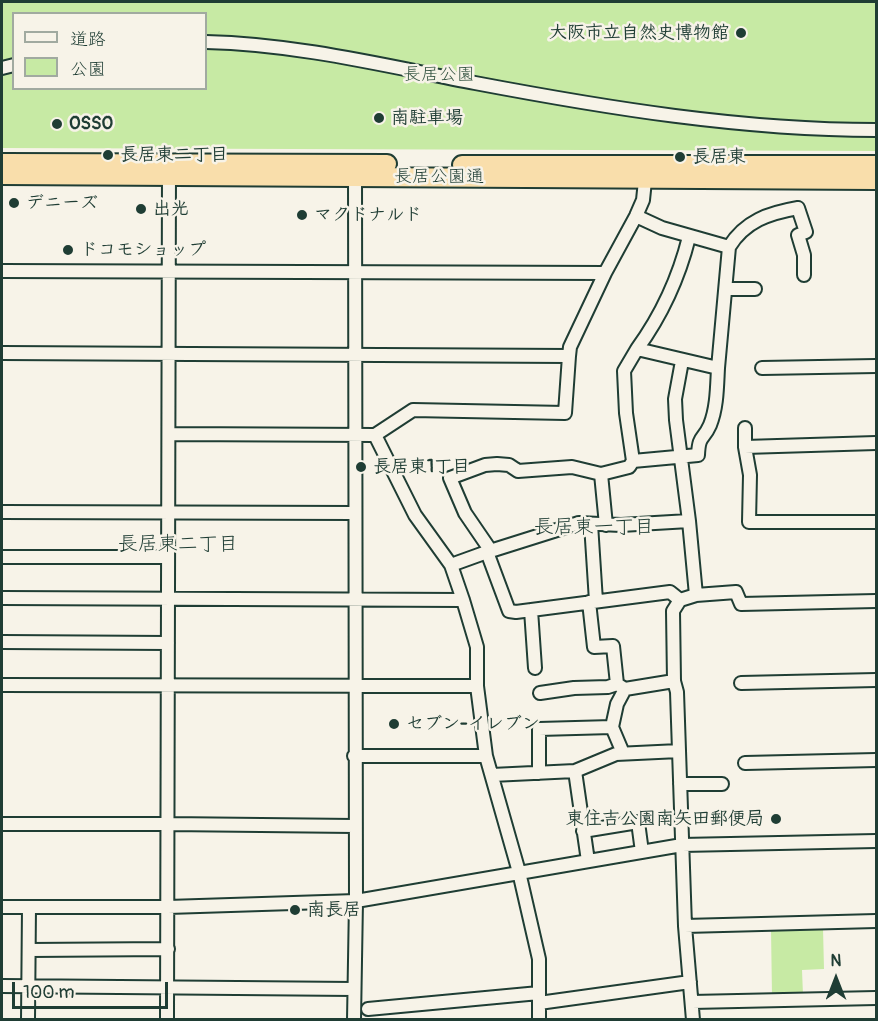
<!DOCTYPE html>
<meta charset="utf-8">
<style>
body{margin:0}
#map{position:relative;width:878px;height:1021px;overflow:hidden;background:#f7f3e8;font-family:Pangolin,"Klee One",sans-serif}
canvas{display:block}
.frame{position:absolute;inset:0;border:3px solid #1f3d34;pointer-events:none}
.legend{position:absolute;left:12px;top:12px;width:195px;height:78px;box-sizing:border-box;background:#f7f3e8;border:2px solid #a1aaa0;margin:0;padding:8px 10px;list-style:none;font-size:18px;color:#1f3d34}
.legend li{display:flex;align-items:center;gap:12px;height:30px}
.legend b{width:30px;border:2px solid #a1aaa0}
.north{position:absolute;left:806px;top:949px;width:60px;height:60px;-webkit-text-stroke:4px #f7f3e8;paint-order:stroke;rotate:0deg;font-size:16px;font-weight:700;line-height:24px;text-align:center;color:#1f3d34}
.north::after{content:'';display:block;margin:auto;width:21px;height:27px;background:#1f3d34;clip-path:polygon(50% 0,100% 100%,50% 72%,0 100%)}
.scale{position:absolute;left:12px;top:982px;width:156px;height:27px;box-sizing:border-box;border:3px solid #1f3d34;border-top:0;padding-left:8px;font-size:18px;line-height:21px;white-space:nowrap;color:#1f3d34;-webkit-text-stroke:4px #f7f3e8;paint-order:stroke}
</style>
<div id="map">
<canvas width="878" height="1021"></canvas>
<div class="frame"></div>
<ul class="legend">
<li><b style="height:8px;background:#f7f3e8"></b>道路</li>
<li><b style="height:16px;background:#c7eaa4"></b>公園</li>
</ul>
<div class="north">N</div>
<div class="scale">100 m</div>
</div>
<script>
const ctx = document.querySelector('canvas').getContext('2d');
ctx.lineJoin = 'round';
function fill(path, color) {
  ctx.fillStyle = color;
  ctx.fill(path, 'evenodd');
}
function stroke(path, color, width, dash) {
  ctx.strokeStyle = color;
  ctx.lineWidth = width;
  ctx.lineCap = dash ? 'butt' : 'round';
  ctx.setLineDash(dash || []);
  ctx.stroke(path);
}
function drawText(font, color, halo, rows, align = 'center') {
  ctx.font = font + ' Pangolin,"Klee One",sans-serif';
  ctx.lineWidth = 5;
  ctx.setLineDash([]);
  ctx.textBaseline = 'middle';
  ctx.strokeStyle = halo;
  ctx.fillStyle = color;
  for (const [text, x, y, turn = 0] of rows) {
    ctx.save();
    ctx.translate(x, y);
    ctx.rotate((+turn || 0) * Math.PI / 180);
    ctx.textAlign = isNaN(turn) ? turn : align;
    if (halo) ctx.strokeText(text, 0, 0);
    ctx.fillText(text, 0, 0);
    ctx.restore();
  }
}
fill(new Path2D(`
 M2,2H876V151L2,148ZM14,14H206V88H14Z
 M823,928L824,969L802,970L803,995L772,996L771,929Z`), '#c7eaa4');
const minor = new Path2D(`
 M206,42C297,44 386,66 475,83C607,108 742,130 876,130
 M2,68L14,65
 M636,216L662,228L729,247L718,368L637,349L624,371L626,413L633,461L698,455C699,434 703,441 710,425C717,408 717,387 718,368
 M729,247C745,221 769,213 798,208L806,232L798,235L804,255V275
 M2,271L605,273
 M726,289H755
 M637,349C661,316 679,277 689,237
 M2,353L569,356L570,347L605,273L636,216L643,200L646,171
 M682,361L675,399L676,420L689,521L696,595
 M762,368L876,366
 M745,428V447L876,443
 M169,434L375,435
 M745,447L750,475L749,522H876
 M601,474L606,525
 M2,512L355,513
 M591,524L596,601
 M491,551L465,513L450,478L485,465L497,464L509,465L518,471L572,467L601,474L629,467L633,461
 M487,552L579,523L621,525L689,521
 M2,557H168
 M451,565L487,552L509,611L516,612L670,592L680,600
 M2,598L463,600
 M589,602L594,647L613,646L617,684
 M531,610L535,668
 M2,642L168,643
 M674,681L677,692L685,926L693,1020
 M741,683L876,680
 M2,685L477,686
 M540,693L574,688L608,687L617,684L625,689L674,681L673,611L680,600L696,595L736,592L741,604L876,601
 M612,727L617,704L625,689
 M354,756H486
 M745,763L876,760
 M575,771L588,861
 M539,773V729L612,727L623,753
 M492,775L575,771L616,754L679,751
 M680,784H722
 M2,824H168L354,826
 M583,831L638,822L642,852
 M2,907H168L356,901L682,845L876,841
 M685,926L876,921
 M29,950L168,949
 M2,986L354,989
 M692,1002L876,998
 M539,1003L690,982
 M368,1009L539,993
 M28,1020L29,907
 M167,1020L169,169
 M354,1020L356,901L355,171
 M539,1020V959L519,872L486,756L477,686V647L463,600L451,565L415,515L375,435L413,410L565,413L569,356`);
const highway = new Path2D(`
 M2,163L387,164
 M462,165H876
 M2,175L876,180`);
stroke(minor, '#1f3d34', 16);
stroke(highway, '#1f3d34', 22);
stroke(minor, '#f7f3e8', 12);
stroke(highway, '#f9deab', 18);
for (const [x, y, r, color] of [
 [741,33,6,"#1f3d34"],
 [379,118,6,"#1f3d34"],
 [57,124,6,"#1f3d34"],
 [108,155,6,"#1f3d34"],
 [680,157,6,"#1f3d34"],
 [14,203,6,"#1f3d34"],
 [141,209,6,"#1f3d34"],
 [302,215,6,"#1f3d34"],
 [68,250,6,"#1f3d34"],
 [361,467,6,"#1f3d34"],
 [394,724,6,"#1f3d34"],
 [776,819,6,"#1f3d34"],
 [295,910,6,"#1f3d34"]
]) {
  const dot = new Path2D();
  dot.arc(x, y, r, 0, 2 * Math.PI);
  ctx.fillStyle = color;
  ctx.fill(dot);
  stroke(dot, '#f7f3e8', 2);
}
drawText('bold 18px', '#1f3d34', '#f7f3e8', [
 ["大阪市立自然史博物館",729,33,"right"],
 ["南駐車場",391,118],
 ["OSSO",69,124],
 ["長居東二丁目",120,155],
 ["長居東",692,157],
 ["デニーズ",26,203],
 ["出光",153,209],
 ["マクドナルド",314,215],
 ["ドコモショップ",80,250],
 ["長居東1丁目",373,467],
 ["セブン-イレブン",406,724],
 ["東住吉公園南矢田郵便局",764,819,"right"],
 ["南長居",307,910]
], 'left');
drawText('18px', '#385745', '#f7f3e8', [
 ["長居公園",439,75]
]);
drawText('18px', '#1f3d34', '#f7f3e8', [
 ["長居公園通",439,177]
]);
drawText('20px', '#1f3d34', '#f7f3e8', [
 ["長居東一丁目",594,528],
 ["長居東二丁目",178,545]
]);
</script>
